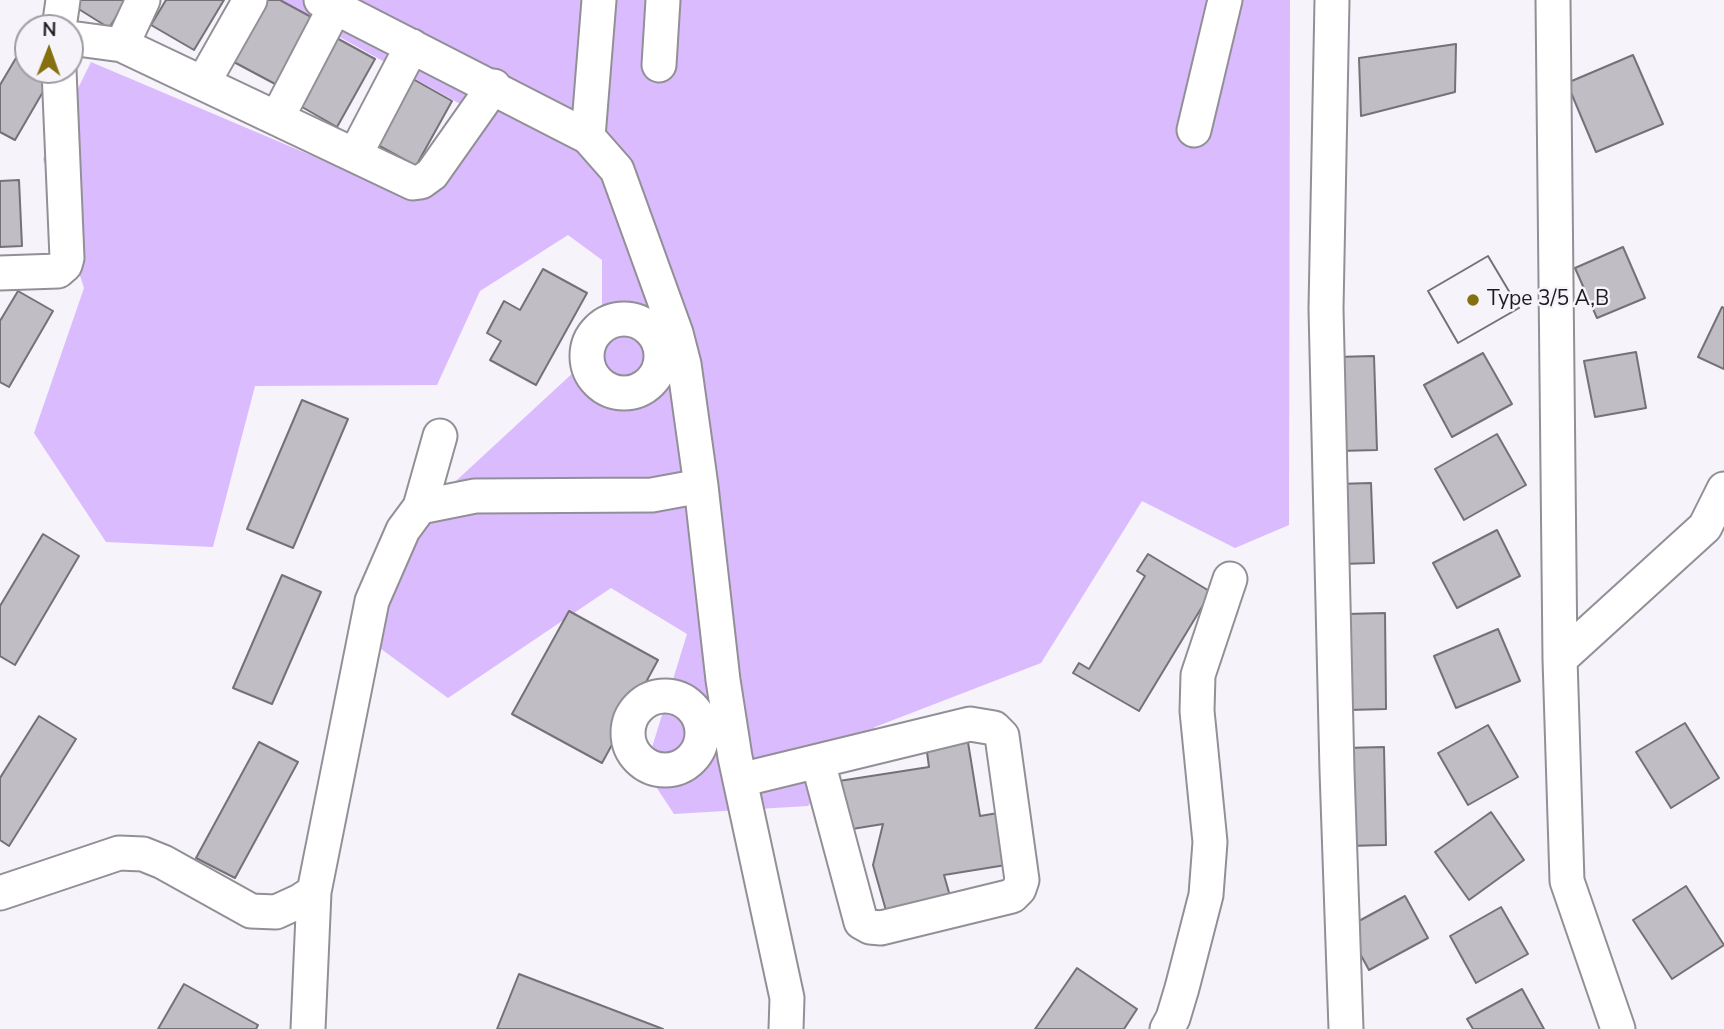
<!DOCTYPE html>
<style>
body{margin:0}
#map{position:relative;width:1724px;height:1029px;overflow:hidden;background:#f6f3fa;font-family:"Nunito Sans",sans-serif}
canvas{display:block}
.north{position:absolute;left:14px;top:14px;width:70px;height:70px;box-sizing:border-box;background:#f6f3fa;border:2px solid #9f9da2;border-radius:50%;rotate:1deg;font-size:19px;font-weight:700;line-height:28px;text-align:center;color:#1d1c1e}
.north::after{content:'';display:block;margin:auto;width:24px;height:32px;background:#84700f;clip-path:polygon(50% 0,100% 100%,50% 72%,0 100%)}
</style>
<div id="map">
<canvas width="1724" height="1029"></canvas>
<div class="north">N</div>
</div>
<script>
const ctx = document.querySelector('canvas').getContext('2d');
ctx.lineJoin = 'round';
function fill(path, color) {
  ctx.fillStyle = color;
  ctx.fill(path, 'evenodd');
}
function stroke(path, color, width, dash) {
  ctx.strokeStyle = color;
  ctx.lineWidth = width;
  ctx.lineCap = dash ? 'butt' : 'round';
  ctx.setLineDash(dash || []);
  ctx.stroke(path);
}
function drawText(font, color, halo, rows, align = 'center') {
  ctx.font = font + ' "Nunito Sans",sans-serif';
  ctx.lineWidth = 5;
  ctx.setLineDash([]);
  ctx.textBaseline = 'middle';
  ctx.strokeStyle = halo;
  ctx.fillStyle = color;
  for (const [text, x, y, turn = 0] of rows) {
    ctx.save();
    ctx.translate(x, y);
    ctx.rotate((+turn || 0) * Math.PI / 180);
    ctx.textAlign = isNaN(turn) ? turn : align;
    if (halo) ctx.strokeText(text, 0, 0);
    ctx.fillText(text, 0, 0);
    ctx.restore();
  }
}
fill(new Path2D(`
 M273,0H1290L1289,525L1235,548L1142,501L1041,663L875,727L808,806L674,814L645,770L687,634L611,588L448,698L373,643L391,541L602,346V260L568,235L480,291L437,385L255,386L213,547L106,542L34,433L84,288L43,159L91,62L386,187L480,115Z`), '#dabbfe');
const building = new Path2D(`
 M71,0H127L109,28L69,3Z
 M166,0H224L194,50L151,25Z
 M264,0H280L313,18L277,85L232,61Z
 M333,36L375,59L337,127L295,103Z
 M1456,44L1455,92L1361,116L1359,58Z
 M1633,55L1663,124L1596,152L1567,83Z
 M16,58L28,65V70H37L51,78L15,140L0,132V85Z
 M413,79L452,101L416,166L376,144Z
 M19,180L22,246L0,247V181Z
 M1623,247L1645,298L1597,318L1575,268Z
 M1488,256L1519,308L1458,343L1428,291Z
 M1488,256L1519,308L1458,343L1428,291Z
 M543,269L587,293L536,385L490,360L501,341L487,333L504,301L520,310Z
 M18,291L53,311L9,387L0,382V321Z
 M1722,307L1724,308V369L1698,357Z
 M1636,352L1646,408L1595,417L1584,361Z
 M1483,353L1512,404L1452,437L1424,385Z
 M1374,356L1377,450L1339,451L1336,357Z
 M302,400L348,419L293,548L247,529Z
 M1497,434L1526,485L1464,520L1435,469Z
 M1371,483L1374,563L1341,564L1337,484Z
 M1497,530L1520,576L1457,608L1433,563Z
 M43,534L79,556L15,665L0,656V606Z
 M1148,554L1211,592L1139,711L1073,673L1079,663L1089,669L1145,576L1137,571Z
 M282,575L321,592L272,704L233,688Z
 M569,611L658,660L602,763L512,714Z
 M1385,613L1386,709L1348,710L1347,614Z
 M1498,629L1520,681L1456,708L1434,656Z
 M39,716L76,739L9,846L0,840V778Z
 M1685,723L1719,778L1671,808L1636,752Z
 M1488,725L1518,777L1468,805L1438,753Z
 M966,730L980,816L1004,812L1012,864L944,875L950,896L887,914L873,865L883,824L846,830L839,781L929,767L925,737Z
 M259,742L298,762L235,878L196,858Z
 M1384,747L1386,845L1347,846L1345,748Z
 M1491,812L1524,860L1469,900L1435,852Z
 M1686,886L1724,945L1672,979L1633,920Z
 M1405,896L1428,938L1369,970L1346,928Z
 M1501,907L1528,954L1476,983L1450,936Z
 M1077,968L1137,1009L1124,1029H1035Z
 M519,974L663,1029H497Z
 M184,984L258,1025L256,1029H158Z
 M1522,989L1544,1029H1473L1467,1019Z`);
fill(building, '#c0bdc5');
stroke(building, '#747178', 2);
const minor = new Path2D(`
 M321,0L588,137L617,170L676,333L684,364L701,486L723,680L735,757L787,998L786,1029
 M1332,0L1326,309L1337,771L1346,1029
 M1553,0L1560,659L1567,881L1618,1029
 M59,28L63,0
 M70,38L122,45L413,183L421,182L432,174L494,86
 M122,45L143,0
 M659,65L663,0
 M203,83L250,0
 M277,118L335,7
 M1194,130L1225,0
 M588,137L599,0
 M355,155L412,46
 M0,273L58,271L65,265L67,258L59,70
 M587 356a37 37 0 1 1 74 0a37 37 0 1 1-74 0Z
 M420,507L440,436
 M1560,659L1705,527L1724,489
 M628 733a37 37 0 1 1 74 0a37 37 0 1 1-74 0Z
 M740,780L970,724L994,728L1002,736L1022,880L1019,889L1012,896L881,928L870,927L861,922L818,762
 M0,893L119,853L143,854L163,862L251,911L276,912L300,901L314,892
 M308,1029L314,892L372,601L403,530L420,507L475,496L652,495L701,486
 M1167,1029L1173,1018L1182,988L1206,895L1210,842L1197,711L1198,675L1230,579`);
stroke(minor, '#928f96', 37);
stroke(minor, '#fff', 33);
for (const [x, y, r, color] of [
 [1473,300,7,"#84700f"]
]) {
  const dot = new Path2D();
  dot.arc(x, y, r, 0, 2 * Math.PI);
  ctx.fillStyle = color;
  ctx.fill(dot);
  stroke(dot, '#f6f3fa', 2.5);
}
drawText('21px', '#1d1c1e', '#f6f3fa', [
 ["Type 3/5 A,B",1487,300]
], 'left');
</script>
